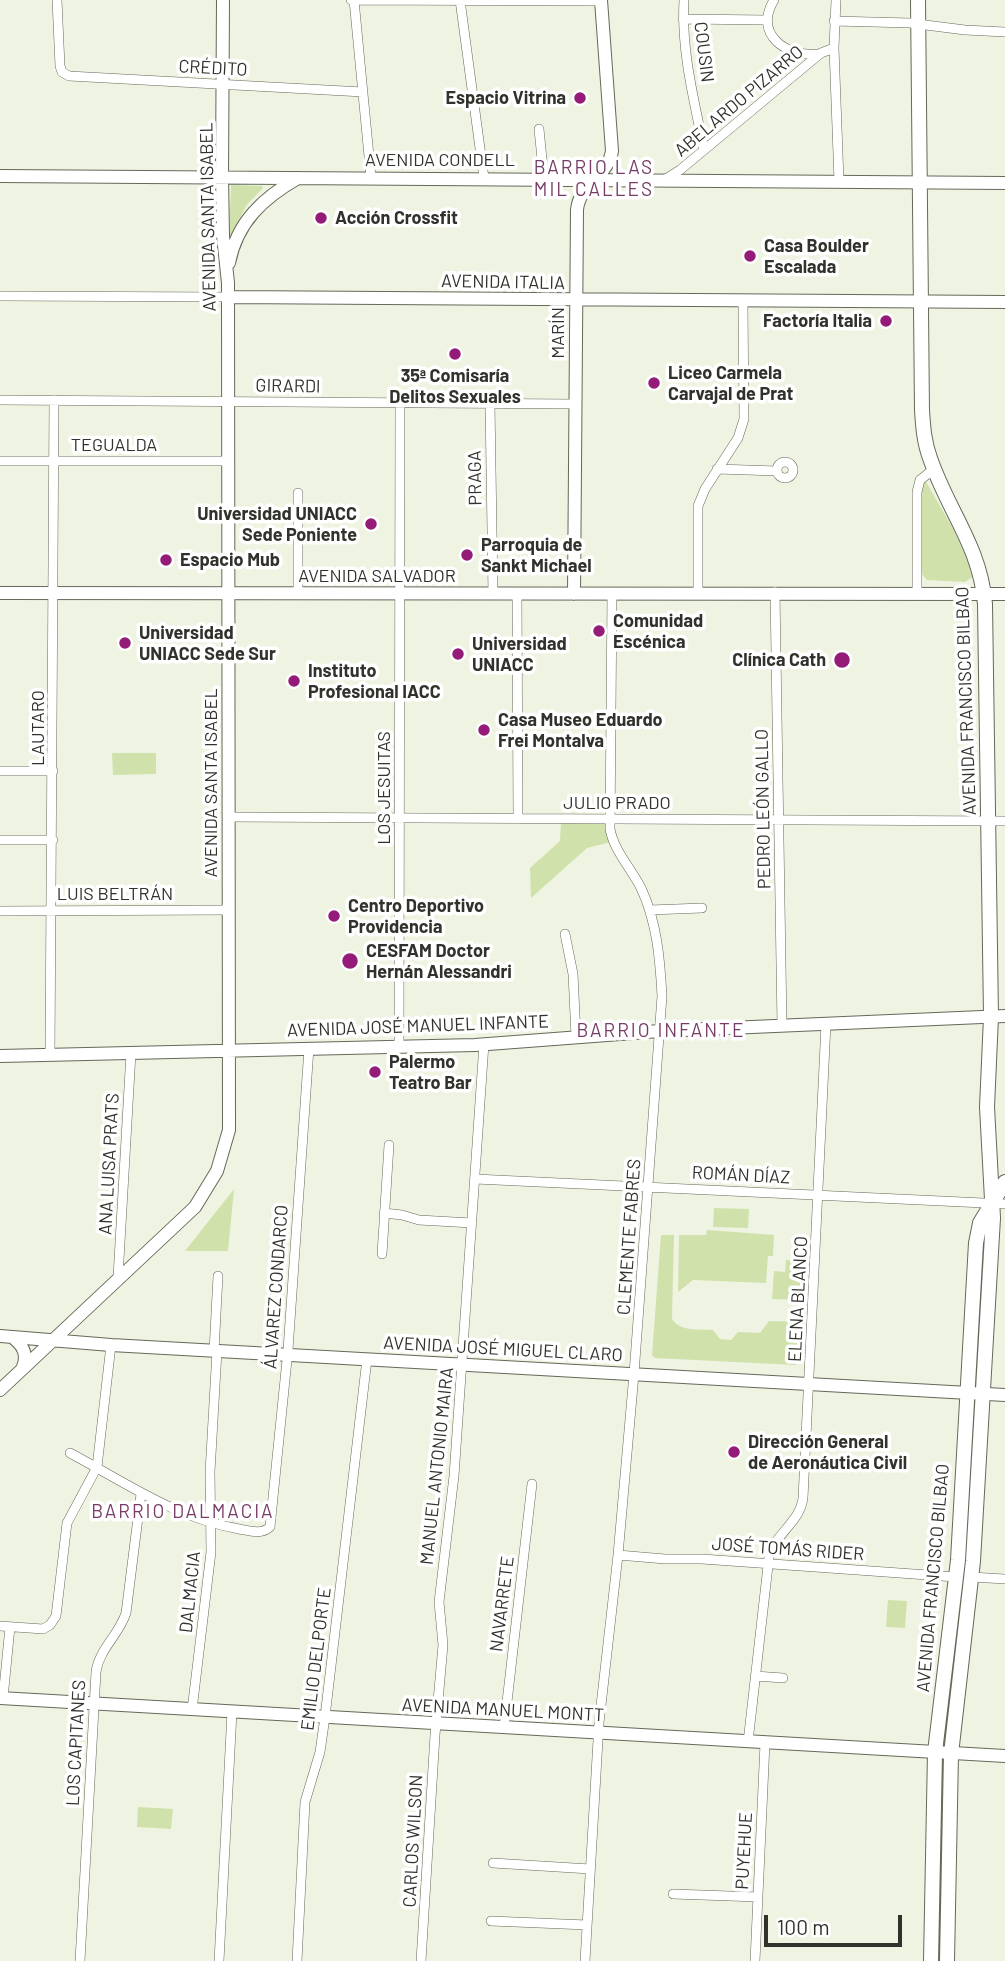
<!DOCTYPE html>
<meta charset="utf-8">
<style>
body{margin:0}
#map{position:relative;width:1005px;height:1961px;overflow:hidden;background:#eef4e1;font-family:Barlow,sans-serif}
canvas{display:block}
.scale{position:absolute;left:764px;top:1915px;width:138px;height:32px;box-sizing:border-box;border:4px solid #30322b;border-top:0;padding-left:9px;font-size:21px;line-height:24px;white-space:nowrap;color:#30322b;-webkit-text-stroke:5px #fff;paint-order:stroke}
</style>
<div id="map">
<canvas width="1005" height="1961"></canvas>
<div class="scale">100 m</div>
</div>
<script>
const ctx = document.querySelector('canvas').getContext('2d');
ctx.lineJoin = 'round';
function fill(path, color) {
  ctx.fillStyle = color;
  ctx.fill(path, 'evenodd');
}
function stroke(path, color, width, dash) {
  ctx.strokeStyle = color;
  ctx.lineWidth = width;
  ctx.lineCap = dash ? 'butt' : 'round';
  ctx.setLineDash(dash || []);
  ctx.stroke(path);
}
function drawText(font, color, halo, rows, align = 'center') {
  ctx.font = font + ' Barlow,sans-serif';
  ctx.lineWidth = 7;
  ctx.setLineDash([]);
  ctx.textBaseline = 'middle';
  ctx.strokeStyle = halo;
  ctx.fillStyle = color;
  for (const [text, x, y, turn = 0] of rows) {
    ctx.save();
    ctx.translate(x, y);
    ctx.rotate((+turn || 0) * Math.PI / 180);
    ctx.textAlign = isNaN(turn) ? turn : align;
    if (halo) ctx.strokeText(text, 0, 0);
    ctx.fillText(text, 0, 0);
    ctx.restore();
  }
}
fill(new Path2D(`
 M231,185L262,186L263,188L246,206L232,235H229Z
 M925,480L952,527L972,570L974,576L965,582L927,580L920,572L921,488Z
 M112,753H156V774L113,775Z
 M561,822L607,824L611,842L587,848L531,898L530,868L560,841Z
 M234,1189L228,1251H185Z
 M714,1208L749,1209L748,1228L713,1227Z
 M707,1230L774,1235L773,1256H768L766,1283L693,1280L678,1292L679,1235H706Z
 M661,1235H674L672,1319C680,1332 699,1329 713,1330L720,1339L731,1340L738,1332L760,1333L769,1321L801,1322L800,1361L795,1365L655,1358L652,1355Z
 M786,1260H804L802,1300L772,1299L774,1271L785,1272Z
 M888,1600L907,1601L905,1628L886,1627Z
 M138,1807L173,1809L171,1829L137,1827Z`), '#d1e1ac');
const street = new Path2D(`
 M57,0L60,66L62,72L69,76L363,92
 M351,0L601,1
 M354,0L371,177
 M460,0L484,178
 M684,0C681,50 694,100 704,149
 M774,0C753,35 787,58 820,54
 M836,0L834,48L839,181
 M683,19L767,20
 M834,21L910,23L965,30L1005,32
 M539,129L544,179
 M664,180L680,170L821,53L834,48
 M0,296L228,297
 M0,400L575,404
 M490,404L493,594
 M0,461H228
 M777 470a8 8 0 1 1 16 0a8 8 0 1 1-16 0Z
 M717,469L777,471
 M775,592L782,1026
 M298,593V493
 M698,593V506L705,489L738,438L744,419L743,302
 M917,593V492L920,480L934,469
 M517,594L518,819
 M0,771H53
 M228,817L1005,821
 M0,840H53
 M650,910L702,908
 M0,911L229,910
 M565,934L573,974L576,1036
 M399,1046L400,403
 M50,1055L54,400
 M475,1179L1005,1204
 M384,1213L402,1215L419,1220L472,1223
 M382,1254L389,1145
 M118,1277L131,1053
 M214,1351L218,1276
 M70,1453C128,1484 173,1517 239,1529C250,1531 261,1535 270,1527L288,1350L309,1048
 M618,1555L665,1559H702L956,1577
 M971,1577L1005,1579
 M0,1626L43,1629L50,1625L56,1616L67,1523L97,1467L111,1345
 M755,1676L783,1678
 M3,1698L10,1627
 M192,1710L211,1552L210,1472L217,1351
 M504,1728L532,1484
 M748,1742L769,1557C775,1533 800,1523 803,1498L826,1024
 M493,1863L590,1869
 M673,1894L758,1897
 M491,1921L587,1925
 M80,1961L96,1672C99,1649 119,1635 126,1613L141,1494
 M219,1961L232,1712
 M297,1961L305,1802L320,1752L325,1717L367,1359
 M421,1961L435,1735L443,1645L439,1602L454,1476L484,1044
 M585,1961L599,1723L618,1555L634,1374L662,996C660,959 657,922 641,888C631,868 614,851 610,829L612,593
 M755,1961L765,1743`);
const secondary = new Path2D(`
 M0,176L1005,183
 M229,263C237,222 263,198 298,178
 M228,297L1005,302
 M0,593L1005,594
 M574,594L577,210C579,184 609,175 612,151L601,0
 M0,1056L475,1045L660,1031L1005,1016
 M0,1336L111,1345L1005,1395
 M12,1337C23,1345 28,1354 23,1367
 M0,1390L195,1207L217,1171L229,1130L228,283L223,236L222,176L223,0
 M0,1698L1005,1756`);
const primary = new Path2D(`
 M918,0L922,410C923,426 924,442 930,458C948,511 980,546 985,604L991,1017L987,1107L993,1218L973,1561L951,1754L947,1961
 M931,1961L935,1752L958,1560L976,1243L980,1223L1005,1182`);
stroke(street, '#646959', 10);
stroke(secondary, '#646959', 14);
stroke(primary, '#646959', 16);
stroke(street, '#fff', 9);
stroke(secondary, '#fff', 12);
stroke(primary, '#fff', 14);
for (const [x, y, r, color] of [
 [580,98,7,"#941c78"],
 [321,218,7,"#941c78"],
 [750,256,7,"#941c78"],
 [886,321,7,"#941c78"],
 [455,354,7,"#941c78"],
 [654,383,7,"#941c78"],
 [371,524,7,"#941c78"],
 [467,555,7,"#941c78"],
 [166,560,7,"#941c78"],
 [599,631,7,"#941c78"],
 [125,643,7,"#941c78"],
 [458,654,7,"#941c78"],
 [842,660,9,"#941c78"],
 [294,681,7,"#941c78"],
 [484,730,7,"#941c78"],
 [334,916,7,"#941c78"],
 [350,961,9,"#941c78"],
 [375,1072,7,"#941c78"],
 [734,1452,7,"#941c78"]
]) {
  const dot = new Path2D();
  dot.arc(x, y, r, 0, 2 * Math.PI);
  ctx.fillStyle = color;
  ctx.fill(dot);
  stroke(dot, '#fff', 2.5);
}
drawText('18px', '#30322b', '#fff', [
 ["COUSIN",704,52,83],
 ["CRÉDITO",213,68,3],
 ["ABELARDO PIZARRO",739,101,-40],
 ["AVENIDA CONDELL",440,160],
 ["AVENIDA SANTA ISABEL",208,217,-91],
 ["AVENIDA ITALIA",503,282,1],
 ["MARÍN",558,333,-90],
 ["GIRARDI",288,386,1],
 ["TEGUALDA",114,445],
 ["PRAGA",475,478,-91],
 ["AVENIDA SALVADOR",377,576],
 ["AVENIDA FRANCISCO BILBAO",966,701,-92],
 ["LAUTARO",38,728,-90],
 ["AVENIDA SANTA ISABEL",211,783,-90],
 ["LOS JESUITAS",384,788,-90],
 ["JULIO PRADO",617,803],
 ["PEDRO LEÓN GALLO",763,809,-91],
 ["LUIS BELTRÁN",115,894],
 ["AVENIDA JOSÉ MANUEL INFANTE",418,1026,-2],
 ["ANA LUISA PRATS",109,1164,-87],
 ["ROMÁN DÍAZ",741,1175,3],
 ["CLEMENTE FABRES",629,1237,-86],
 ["ÁLVAREZ CONDARCO",276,1287,-86],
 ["ELENA BLANCO",798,1299,-87],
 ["AVENIDA JOSÉ MIGUEL CLARO",503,1349,3],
 ["MANUEL ANTONIO MAIRA",437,1466,-84],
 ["JOSÉ TOMÁS RIDER",788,1549,4],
 ["AVENIDA FRANCISCO BILBAO",933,1578,-85],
 ["DALMACIA",190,1592,-84],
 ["NAVARRETE",502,1604,-83],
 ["EMILIO DELPORTE",316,1659,-83],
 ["AVENIDA MANUEL MONTT",503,1710,3],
 ["LOS CAPITANES",76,1743,-87],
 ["CARLOS WILSON",413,1841,-87],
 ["PUYEHUE",744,1851,-87]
]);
drawText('bold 18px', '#30322b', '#fff', [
 ["Espacio Vitrina",566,98,"right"],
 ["Acción Crossfit",335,218],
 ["Casa Boulder",764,246],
 ["Escalada",764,267],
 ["Factoría Italia",872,321,"right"],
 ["Liceo Carmela",668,373],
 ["Carvajal de Prat",668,394],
 ["35ª Comisaría",455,376,"center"],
 ["Delitos Sexuales",455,397,"center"],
 ["Universidad UNIACC",357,514,"right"],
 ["Sede Poniente",357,535,"right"],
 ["Parroquia de",481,545],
 ["Sankt Michael",481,566],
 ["Espacio Mub",180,560],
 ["Comunidad",613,621],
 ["Escénica",613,642],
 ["Universidad",139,633],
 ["UNIACC Sede Sur",139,654],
 ["Universidad",472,644],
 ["UNIACC",472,665],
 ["Clínica Cath",826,660,"right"],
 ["Instituto",308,671],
 ["Profesional IACC",308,692],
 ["Casa Museo Eduardo",498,720],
 ["Frei Montalva",498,741],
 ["Centro Deportivo",348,906],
 ["Providencia",348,927],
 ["CESFAM Doctor",366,951],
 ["Hernán Alessandri",366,972],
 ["Palermo",389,1062],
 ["Teatro Bar",389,1083],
 ["Dirección General",748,1442],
 ["de Aeronáutica Civil",748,1463]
], 'left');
ctx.letterSpacing = '2px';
drawText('19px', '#773c66', '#fff', [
 ["BARRIO LAS",594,168],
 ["MIL CALLES",594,190],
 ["BARRIO INFANTE",661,1031],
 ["BARRIO DALMACIA",183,1512]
]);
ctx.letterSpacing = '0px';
</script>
